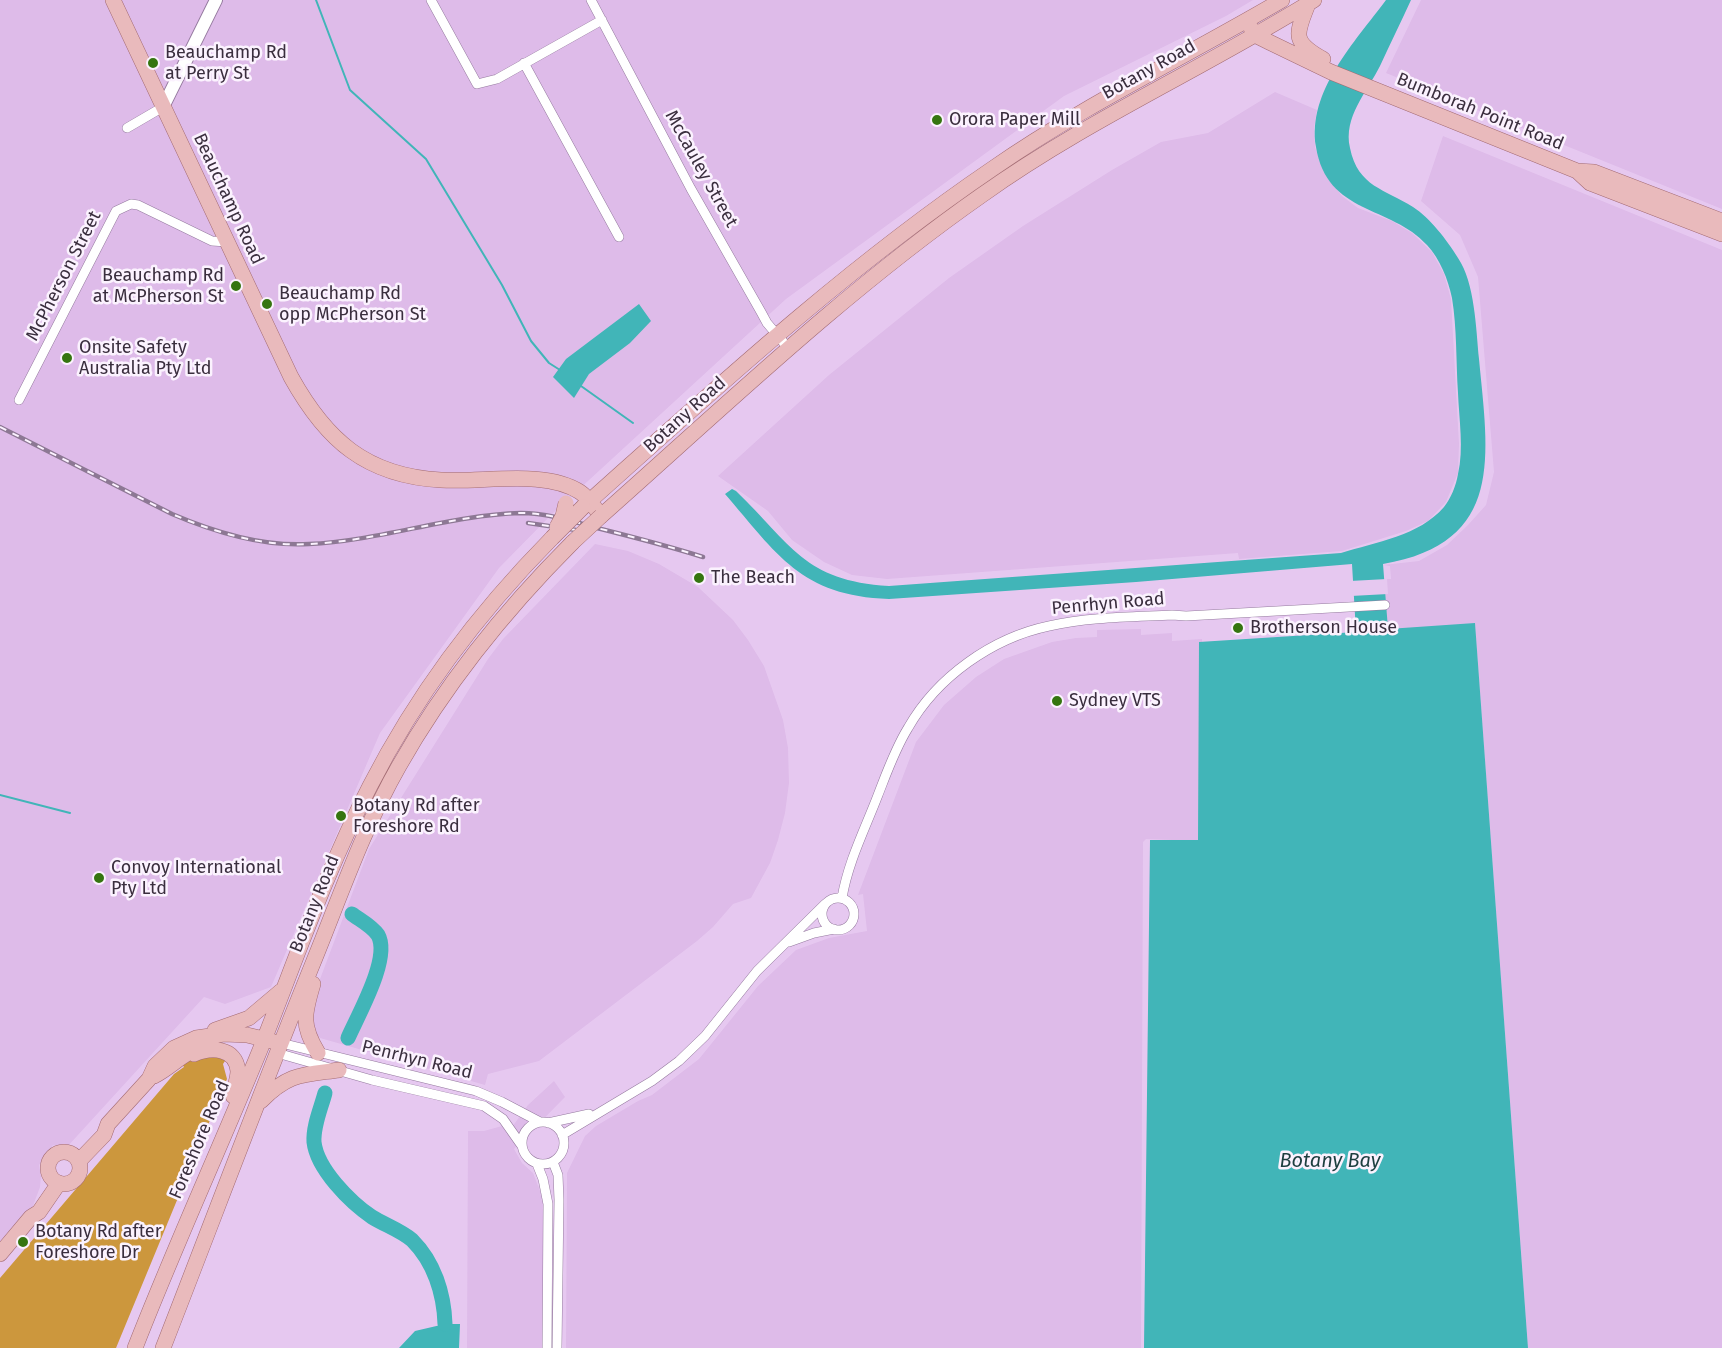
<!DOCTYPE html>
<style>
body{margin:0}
canvas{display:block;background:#e6c8f0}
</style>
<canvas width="1722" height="1348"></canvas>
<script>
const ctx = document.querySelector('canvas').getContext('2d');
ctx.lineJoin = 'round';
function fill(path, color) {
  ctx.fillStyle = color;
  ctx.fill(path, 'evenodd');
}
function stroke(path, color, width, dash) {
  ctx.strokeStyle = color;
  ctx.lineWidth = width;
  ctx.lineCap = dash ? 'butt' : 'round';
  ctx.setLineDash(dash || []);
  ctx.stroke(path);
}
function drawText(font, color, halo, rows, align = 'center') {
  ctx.font = font + ' "Fira Sans",sans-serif';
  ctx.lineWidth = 5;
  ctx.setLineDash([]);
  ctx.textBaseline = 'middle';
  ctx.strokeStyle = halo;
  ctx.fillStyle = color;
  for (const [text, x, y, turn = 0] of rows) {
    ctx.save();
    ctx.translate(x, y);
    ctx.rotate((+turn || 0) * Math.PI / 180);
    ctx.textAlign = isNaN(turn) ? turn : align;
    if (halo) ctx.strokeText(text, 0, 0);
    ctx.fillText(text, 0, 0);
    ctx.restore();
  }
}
fill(new Path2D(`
 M0,0H1253L1226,16L1064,96L786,299L551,515L499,568L380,733L271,987L225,1004L204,997L67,1147L53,1145L39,1165L41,1176L40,1187L28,1219L0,1254Z
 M1421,0H1722V209L1386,73Z
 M1275,92L1317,110L1314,128L1315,147L1324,173L1342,196L1358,208L1392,221L1412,233L1432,252L1444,274L1451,299L1459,444L1458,473L1446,502L1428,521L1406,531L1342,551L1239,559L1238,553L887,579L852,575L824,562L792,540L768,511L718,476L829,375L949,278L1023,226L1112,170L1161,142L1208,133Z
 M1443,136L1722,250V1348H1528L1475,624L1388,630L1384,579H1391L1390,566L1383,565L1419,561L1447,545L1468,525L1486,505L1494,472L1478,277L1460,235L1421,201Z
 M595,544L628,551L659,564L698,587L733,620L748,640L764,666L783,720L788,748L789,783L785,813L778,840L770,863L751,898L733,904L713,927L697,941L539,1061L488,1074L485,1085L320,1038L313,1031L311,1003L369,849L488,659L503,639Z
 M1141,629V635L1172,633V641L1202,639V643L1199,841L1146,839L1143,842L1141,1348H566L567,1173L585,1136L596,1126L638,1101L652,1095L699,1059L758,986L796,950L829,938L867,931L863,894L858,895L916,742L944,705L976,677L1004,659L1052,642L1076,638L1097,637V630Z
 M554,1081L565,1097L514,1149L522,1163L533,1173L544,1201L543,1348H467L468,1131H484L502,1126L507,1134L528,1105Z`), '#debbe9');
fill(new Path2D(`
 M225,1057V1061L223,1064L227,1079L116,1348H0V1278L174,1074L184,1067L181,1062L187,1058Z`), '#cc973d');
fill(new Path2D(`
 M1386,0H1411C1401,22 1390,44 1380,66C1367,92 1343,117 1350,148C1358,187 1385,189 1413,207C1430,218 1447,240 1458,258C1475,283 1476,329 1479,359C1488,455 1506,543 1383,564L1388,629L1475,623L1528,1348H1144L1150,840H1198L1199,642L1356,632L1352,564L1136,582L889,599C801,596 777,554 725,494L732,489L736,491C791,544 804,581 889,586L1341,553C1376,542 1419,536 1444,507C1451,498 1456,486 1458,474C1464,449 1459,419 1458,393C1456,362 1457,328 1452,298C1448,279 1440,259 1427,245C1391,205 1327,215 1316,147C1307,91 1355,42 1386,0Z
 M639,304L651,321L630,343L589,374L574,398L553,377L566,359Z
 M445,1324H460L459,1348H399L415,1331Z`), '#41b5b8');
fill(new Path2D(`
 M1387,579L1388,594L1351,596L1350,581Z`), '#e6c8f0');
stroke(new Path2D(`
 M316,0L350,90L426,159L502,285L531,341L549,363L560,370
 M581,386L633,423
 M0,795L70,813`), '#41b5b8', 2);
stroke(new Path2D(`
 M348,1038C358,1015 391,958 378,935C372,926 360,920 352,914
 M325,1093C321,1108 313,1126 314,1142C317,1169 350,1202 372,1217C385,1225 400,1230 412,1240C434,1262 444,1293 445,1324`), '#41b5b8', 15);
const minor = new Path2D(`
 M431,0L477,84L497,79L602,20
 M591,0L691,189L761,312L767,323L789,349
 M524,63L619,237
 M127,128L163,107
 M19,400L116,211L131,204L138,205L212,241L227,242
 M842,898C848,862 865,829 878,795C887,772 895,749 908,728C937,677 992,638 1049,626C1088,617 1131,617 1172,615L1186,616L1385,605
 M822 914a16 16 0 1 1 32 0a16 16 0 1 1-32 0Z
 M789,942L814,933L834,929
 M281,1043L476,1091L502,1102L540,1122
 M277,1053L372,1080L484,1106L503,1119L522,1146
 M522 1143a21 21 0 1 1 42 0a21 21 0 1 1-42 0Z
 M548,1123L589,1114
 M562,1135L652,1081L679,1061L705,1036L757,971L825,904
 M553,1162L558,1175L559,1200L557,1348
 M537,1164L543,1179L548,1204L547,1348`);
const tertiary = new Path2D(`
 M163,107L216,0`);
const primary = new Path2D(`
 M113,0L291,377C326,440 366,476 441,480C482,483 545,469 580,492C589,498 594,507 601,516C725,406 846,290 982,195C1087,120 1205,68 1314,0
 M1308,4C1297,33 1290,41 1323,59
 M1251,28L1255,35L1269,42L1331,72L1577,171L1594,172L1722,221
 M1577,171L1590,183L1722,234
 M583,507C715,389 845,269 992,169C1084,105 1185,57 1282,0
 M313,984C304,1014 301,1025 318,1053
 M215,1030L249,1018L281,991
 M194,1054C211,1047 236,1047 238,1071C238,1079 234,1088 233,1096
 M154,1076C172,1067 184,1051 205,1046
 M261,1101C289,1073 302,1075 339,1070
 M48 1168a16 16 0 1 1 32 0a16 16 0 1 1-32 0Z
 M79,1161L104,1135L108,1124L149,1079L155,1066L174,1048L196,1038L224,1034L247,1035L272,1041
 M0,1254L31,1217L39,1212L59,1183
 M135,1348C174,1248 219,1150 260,1050C295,962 326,871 370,786C417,694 479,612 552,538
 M163,1348C213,1220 261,1091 313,963C340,897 363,829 399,766C446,683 505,610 573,542`);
stroke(minor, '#957a9f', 10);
stroke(tertiary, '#957a9f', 14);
stroke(primary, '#a36b73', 16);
stroke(minor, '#fff', 9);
stroke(tertiary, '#fff', 12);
stroke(primary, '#e9babc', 15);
const rail = new Path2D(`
 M0,427L172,514C214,532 262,547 309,544C380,541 449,515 521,513C547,513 572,521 597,528C633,537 668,546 703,557
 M528,523L576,530`);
stroke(rail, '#8d7894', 4.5);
stroke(rail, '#fbf2fe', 2, [7]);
const primaryBridge = new Path2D(`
 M557,527L563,516L566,503
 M552,538L583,507
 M573,542L601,516`);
stroke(primaryBridge, '#a36b73', 16, []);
stroke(primaryBridge, '#e9babc', 15);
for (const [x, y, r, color] of [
 [153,63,6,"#357510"],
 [937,120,6,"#357510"],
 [236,286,6,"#357510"],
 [267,304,6,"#357510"],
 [67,358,6,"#357510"],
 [699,578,6,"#357510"],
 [1238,628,6,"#357510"],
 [1057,701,6,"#357510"],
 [341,816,6,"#357510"],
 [99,878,6,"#357510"],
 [23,1242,6,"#357510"]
]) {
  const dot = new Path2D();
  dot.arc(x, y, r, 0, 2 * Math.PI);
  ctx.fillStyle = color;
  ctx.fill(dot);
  stroke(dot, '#fbf2fe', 2);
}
drawText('18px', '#3a2e3e', '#fbf2fe', [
 ["Beauchamp Rd",165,53],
 ["at Perry St",165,74],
 ["Orora Paper Mill",949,120],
 ["Beauchamp Rd",224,276,"right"],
 ["at McPherson St",224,297,"right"],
 ["Beauchamp Rd",279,294],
 ["opp McPherson St",279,315],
 ["Onsite Safety",79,348],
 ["Australia Pty Ltd",79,369],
 ["The Beach",711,578],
 ["Brotherson House",1250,628],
 ["Sydney VTS",1069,701],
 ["Botany Rd after",353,806],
 ["Foreshore Rd",353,827],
 ["Convoy International",111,868],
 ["Pty Ltd",111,889],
 ["Botany Rd after",35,1232],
 ["Foreshore Dr",35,1253]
], 'left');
drawText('18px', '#3a2e3e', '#fbf2fe', [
 ["Botany Road",1149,70,-29],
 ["Bumborah Point Road",1480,112,22],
 ["McCauley Street",701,169,61],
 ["Beauchamp Road",228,199,65],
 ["McPherson Street",64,276,-63],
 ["Botany Road",685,415,-42],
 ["Penrhyn Road",1108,604,-5],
 ["Botany Road",315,904,-68],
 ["Penrhyn Road",417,1060,14],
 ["Foreshore Road",200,1140,-67]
]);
drawText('italic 20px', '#1d3f40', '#fbf2fe', [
 ["Botany Bay",1330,1161]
]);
</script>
